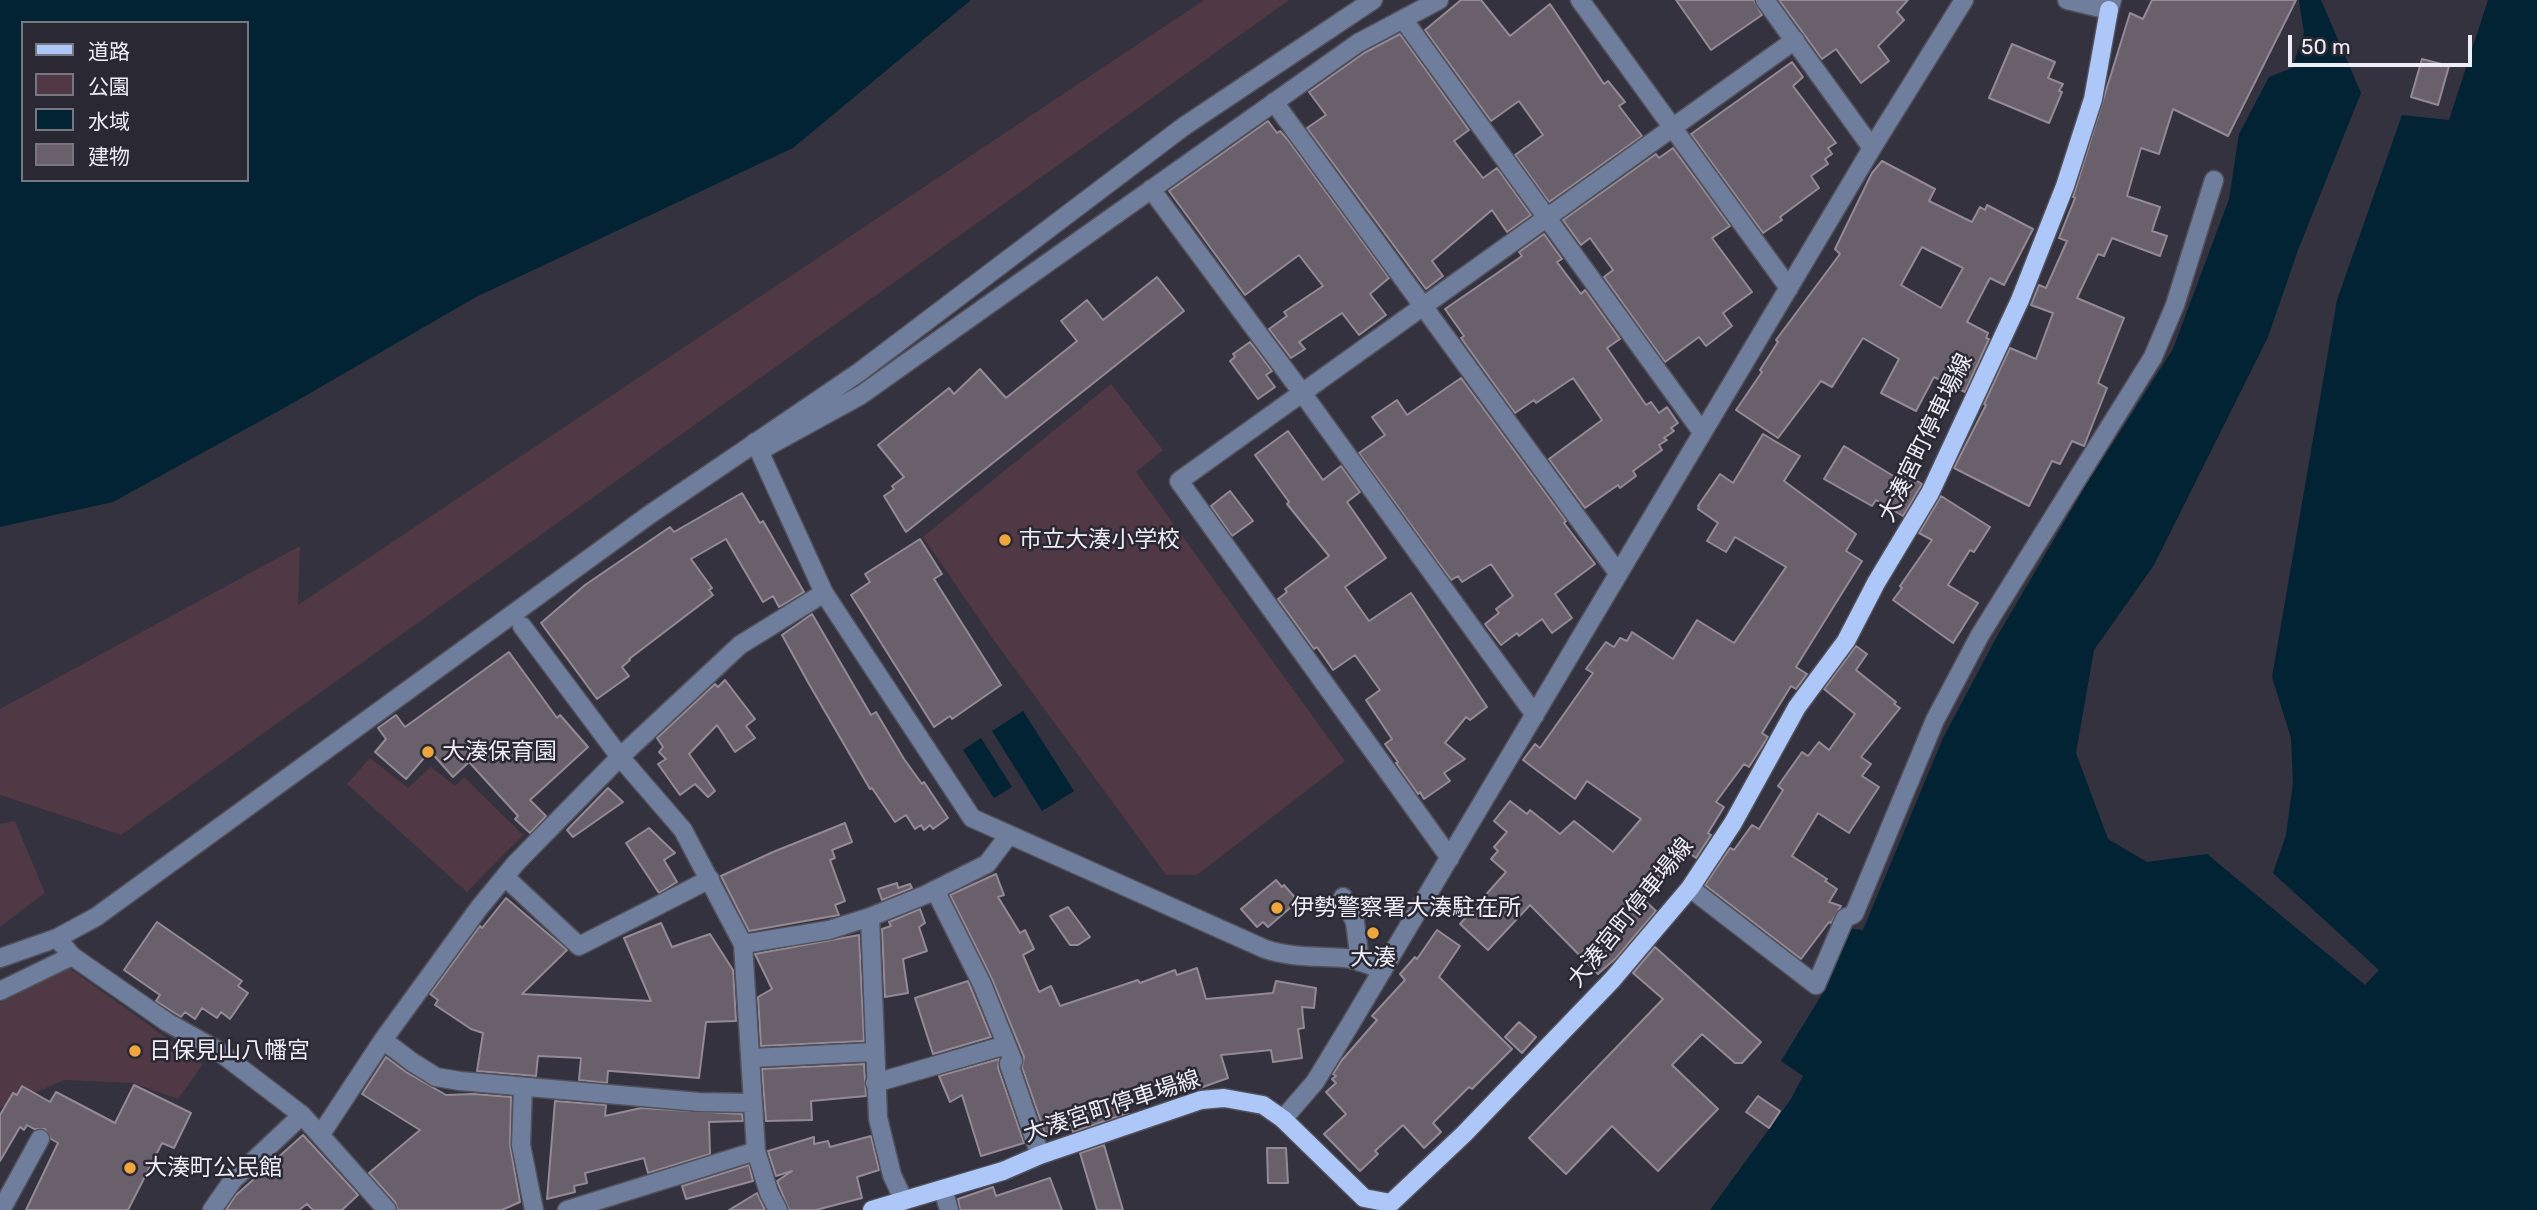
<!DOCTYPE html>
<meta charset="utf-8">
<style>
body{margin:0}
#map{position:relative;width:2537px;height:1210px;overflow:hidden;background:#34323e;font-family:Rubik,"Noto Sans JP",sans-serif}
canvas{display:block}
.legend{position:absolute;left:21px;top:21px;width:228px;height:161px;box-sizing:border-box;background:#2a2833;border:2px solid #787781;margin:0;padding:9px 12px;list-style:none;font-size:21px;color:#eeedf5}
.legend li{display:flex;align-items:center;gap:14px;height:35px}
.legend b{width:35px;border:2px solid #787781}
.scale{position:absolute;left:2288px;top:35px;width:184px;height:32px;box-sizing:border-box;border:4px solid #eeedf5;border-top:0;padding-left:9px;font-size:21px;line-height:24px;white-space:nowrap;color:#eeedf5;-webkit-text-stroke:5px #2a2833;paint-order:stroke}
</style>
<div id="map">
<canvas width="2537" height="1210"></canvas>
<ul class="legend">
<li><b style="height:9px;background:#adc7f8"></b>道路</li>
<li><b style="height:19px;background:#503844"></b>公園</li>
<li><b style="height:19px;background:#012334"></b>水域</li>
<li><b style="height:19px;background:#69606b"></b>建物</li>
</ul>
<div class="scale">50 m</div>
</div>
<script>
const ctx = document.querySelector('canvas').getContext('2d');
ctx.lineJoin = 'round';
function fill(path, color) {
  ctx.fillStyle = color;
  ctx.fill(path, 'evenodd');
}
function stroke(path, color, width, dash) {
  ctx.strokeStyle = color;
  ctx.lineWidth = width;
  ctx.lineCap = dash ? 'butt' : 'round';
  ctx.setLineDash(dash || []);
  ctx.stroke(path);
}
function drawText(font, color, halo, rows, align = 'center') {
  ctx.font = font + ' Rubik,"Noto Sans JP",sans-serif';
  ctx.lineWidth = 5;
  ctx.setLineDash([]);
  ctx.textBaseline = 'middle';
  ctx.strokeStyle = halo;
  ctx.fillStyle = color;
  for (const [text, x, y, turn = 0] of rows) {
    ctx.save();
    ctx.translate(x, y);
    ctx.rotate((+turn || 0) * Math.PI / 180);
    ctx.textAlign = isNaN(turn) ? turn : align;
    if (halo) ctx.strokeText(text, 0, 0);
    ctx.fillText(text, 0, 0);
    ctx.restore();
  }
}
fill(new Path2D(`
 M1204,0H1289L121,835L0,795V709L300,546L298,605Z
 M1111,384L1163,450L1136,472L1345,761L1197,875H1166L993,639L923,537Z
 M370,758L408,788L431,767L455,786L464,777L523,835L467,892L347,784Z
 M15,821L45,893L0,927V824Z
 M68,967L203,1064L178,1099L133,1083L64,1080L0,1108V1003Z`), '#503844');
fill(new Path2D(`
 M0,0H971L793,148L476,297L293,403L113,502L0,527ZM23,23H247V180H23Z
 M2299,0H2321L2361,93L2298,250L2268,337L2154,565L2094,650L2076,753L2108,839L2147,862L2207,854L2365,985L2379,970L2273,873L2286,835L2293,783L2291,738L2272,677L2337,300L2402,115L2449,120L2488,0H2537V1210H1710L1791,1099L1803,1076L1781,1061L1821,996L1847,928L1863,930L1943,738L1995,640L2086,485L2173,349L2229,199L2239,134L2269,77L2292,68L2304,33Z
 M1023,711L1074,791L1042,811L992,731Z
 M981,738L1012,787L994,798L963,750Z`), '#012334');
const building = new Path2D(`
 M1461,0H1481L1510,36L1550,4L1604,84L1608,81L1625,102L1619,106L1642,136L1549,202L1515,155L1543,135L1519,101L1491,121L1425,30Z
 M1676,0H1754L1762,15L1711,50Z
 M1779,0H1908L1897,12L1904,20L1878,46L1889,61L1861,83L1836,49L1822,59Z
 M2152,0H2296L2228,136L2173,109L2159,154L2141,148L2127,196L2160,207L2152,231L2167,236L2160,256L2112,238L2104,256L2098,254L2077,298L2124,318L2098,383L2107,388L2084,446L2072,441L2060,464L2052,461L2029,506L1954,468L1986,405L1984,404L2010,348L2036,359L2053,313L2031,305L2039,285L2046,288L2067,241L2059,238L2075,198L2073,197L2130,13L2143,19Z
 M1400,34L1469,130L1454,141L1483,178L1497,168L1531,215L1507,232L1492,210L1432,261L1443,276L1426,289L1307,128L1326,115L1309,92L1364,53Z
 M2012,44L2055,62L2048,78L2063,84L2059,91L2062,92L2049,123L1989,98Z
 M2422,59L2449,66L2438,105L2411,97Z
 M1792,62L1803,77L1793,86L1836,143L1828,148L1832,154L1825,159L1828,164L1811,176L1819,188L1780,217L1782,220L1763,233L1691,134Z
 M1268,121L1277,133L1280,131L1288,140L1389,278L1370,294L1386,315L1359,335L1342,313L1299,342L1305,349L1291,358L1269,329L1287,316L1284,312L1323,286L1299,255L1245,295L1169,191Z
 M1673,148L1730,226L1712,238L1752,292L1723,313L1732,326L1706,346L1699,337L1665,362L1604,277L1613,270L1590,238L1581,245L1563,220L1656,154L1659,158Z
 M1882,161L1935,189L1929,201L1972,222L1980,207L1985,210L1987,205L2033,229L2004,285L1990,278L1967,322L1988,333L1986,338L1989,339L1965,392L1934,377L1916,411L1881,393L1899,359L1863,338L1832,387L1821,381L1778,438L1736,410L1762,372L1760,370L1778,342L1776,340L1840,254L1835,249L1872,173ZM1922,247L1963,268L1941,308L1901,285Z
 M1544,234L1562,259L1557,262L1581,294L1585,290L1620,339L1607,348L1646,405L1651,402L1659,413L1667,407L1678,423L1671,428L1674,431L1664,438L1667,440L1659,445L1662,450L1633,471L1636,476L1620,488L1618,485L1585,508L1549,459L1602,420L1573,378L1536,403L1534,400L1515,413L1461,338L1464,336L1445,309L1522,256L1519,252Z
 M1157,277L1184,311L906,532L884,496L894,489L892,486L904,477L878,445L949,388L954,394L980,369L1006,398L1077,341L1061,321L1087,300L1103,320Z
 M1250,342L1272,371L1266,375L1275,387L1258,399L1230,361L1235,357L1233,354Z
 M1461,378L1566,521L1564,523L1595,564L1555,594L1572,618L1552,633L1542,619L1519,636L1517,633L1501,645L1485,624L1499,613L1496,609L1513,596L1491,564L1462,582L1458,576L1451,580L1359,453L1385,435L1372,417L1397,400L1407,415Z
 M1288,431L1323,480L1341,466L1360,492L1347,502L1386,558L1345,587L1369,621L1411,593L1487,707L1470,720L1466,717L1445,743L1465,759L1444,773L1450,781L1424,799L1420,792L1418,794L1396,763L1398,762L1385,744L1392,739L1366,700L1380,690L1355,655L1333,670L1317,647L1314,649L1278,599L1287,592L1285,589L1329,556L1287,504L1289,502L1255,455Z
 M1763,434L1800,456L1784,481L1856,534L1846,551L1862,561L1796,667L1807,674L1796,689L1791,686L1762,733L1768,737L1749,767L1744,764L1716,802L1724,807L1708,833L1711,835L1696,858L1679,846L1657,874L1661,877L1643,899L1656,911L1616,958L1598,974L1530,905L1488,950L1460,924L1506,872L1491,859L1498,851L1494,847L1507,832L1494,821L1510,801L1527,814L1530,810L1560,834L1574,821L1613,852L1641,819L1587,781L1575,799L1523,760L1535,744L1540,748L1593,673L1586,669L1606,642L1614,647L1620,638L1627,641L1632,632L1673,659L1697,620L1734,643L1786,567L1735,537L1726,552L1707,541L1718,523L1698,509L1699,507L1698,506L1720,474L1733,483Z
 M1844,446L1895,477L1899,470L1922,484L1903,516L1876,500L1872,506L1824,479Z
 M1230,491L1253,521L1232,536L1211,506Z
 M742,493L760,523L763,521L804,592L779,607L773,596L763,602L726,539L691,559L712,588L709,590L713,595L629,659L630,660L622,667L629,676L597,699L541,623L585,585L670,527L674,532Z
 M1941,496L1990,527L1974,552L1970,550L1948,585L1978,603L1953,643L1893,600L1902,588L1900,586L1932,540L1919,533Z
 M920,539L942,574L934,579L1001,685L952,719L950,716L934,727L851,595L870,582L865,574Z
 M812,614L871,715L876,712L904,759L922,784L924,782L948,818L933,829L930,825L924,830L921,825L915,829L906,815L895,822L872,788L870,789L809,684L782,635Z
 M1856,646L1867,654L1856,670L1896,702L1894,704L1900,708L1861,757L1871,764L1862,776L1879,787L1849,833L1818,813L1792,856L1827,879L1825,881L1837,889L1829,902L1841,906L1831,923L1829,922L1801,959L1705,885L1730,848L1734,850L1752,825L1759,829L1783,790L1778,786L1802,752L1808,756L1819,742L1829,750L1855,714L1824,689Z
 M509,652L557,718L560,715L588,747L530,800L546,816L530,833L515,819L518,816L469,762L453,777L430,751L406,779L375,752L386,739L378,728L396,715L405,727Z
 M725,680L755,719L746,726L755,738L735,752L717,725L689,754L715,791L708,797L695,784L680,795L658,764L666,759L659,752L663,747L657,738L715,684L718,687Z
 M608,788L623,802L573,837L567,830Z
 M845,823L852,842L832,850L835,858L830,860L845,901L835,905L839,915L749,931L721,876L773,852Z
 M649,828L675,853L664,860L677,882L659,893L626,843Z
 M996,874L1004,895L998,897L1020,933L1025,930L1034,949L1023,955L1039,992L1051,986L1060,1006L1138,980L1140,983L1175,970L1177,975L1197,968L1206,999L1273,993L1276,981L1316,988L1314,1008L1302,1007L1304,1028L1298,1029L1302,1058L1273,1062L1271,1050L1221,1055L1228,1078L1200,1088L1196,1076L1174,1084L1173,1081L1123,1094L1128,1113L1073,1132L1071,1125L1045,1133L1022,1067L1024,1057L992,979L950,895Z
 M1276,880L1282,887L1284,885L1298,901L1268,927L1263,922L1257,927L1241,909Z
 M897,883L898,888L910,884L912,888L882,900L878,889Z
 M506,898L567,950L522,994L651,1001L624,938L661,923L672,947L710,934L733,970L736,1021L706,1022L699,1078L611,1071H608L607,1083L579,1080L581,1058L538,1056L536,1076L477,1071L483,1033L471,1029L435,1005L438,1000L430,994L480,926L482,928Z
 M1068,907L1090,937L1078,945H1070L1050,916Z
 M920,909L925,923L919,927L927,951L903,959L908,993L885,997L882,929L891,926L889,922Z
 M157,922L242,981L238,986L248,993L230,1019L221,1012L217,1018L202,1008L195,1019L185,1012L181,1017L156,1001L160,995L124,970Z
 M1437,930L1460,946L1439,977L1512,1049L1472,1089L1469,1087L1433,1123L1441,1132L1424,1148L1403,1125L1375,1151L1378,1154L1360,1171L1324,1134L1346,1114L1326,1092L1336,1083L1332,1079L1336,1076L1333,1074L1342,1060L1377,1020L1372,1016L1405,980L1400,974L1415,957L1417,959Z
 M859,935L864,1041L761,1046L758,997L772,989L755,954Z
 M1655,947L1761,1042L1742,1063H1735L1702,1034L1672,1065L1718,1109L1658,1171L1612,1126L1566,1174L1529,1138L1663,999L1633,973Z
 M968,981L991,1037L933,1054L915,998Z
 M1519,1022L1536,1037L1522,1053L1505,1037Z
 M386,1057L406,1072L446,1095L474,1094L511,1097L510,1145L520,1202L502,1210H398L395,1202L369,1173L420,1130L362,1094Z
 M999,1059L998,1068L1024,1143L981,1156L962,1095L950,1102L939,1076Z
 M864,1064L866,1096L811,1101L812,1120L766,1121L762,1069Z
 M134,1085L191,1113L174,1148L162,1143L128,1210H26L58,1143L51,1139L45,1129H34L27,1125L24,1130L20,1127L0,1161V1115L13,1093L17,1095L22,1086L50,1102L56,1092L115,1123Z
 M1758,1096L1780,1111L1769,1128L1746,1112Z
 M555,1101L606,1105L605,1116L641,1108L742,1114L743,1121L709,1122L710,1154L648,1173L644,1158L585,1173L587,1183L574,1186L575,1192L547,1199Z
 M303,1135L358,1195L342,1210H313L307,1204L299,1210H226L235,1196Z
 M871,1136L879,1170L857,1177L862,1198L816,1210H789L777,1181L792,1171L776,1176L768,1151L814,1137V1144L828,1141L830,1147Z
 M1104,1145L1123,1210H1097L1080,1153Z
 M1267,1148H1286L1288,1183H1268Z
 M749,1165L753,1181L686,1199L682,1186Z
 M1050,1178L1062,1210H960L958,1199L993,1187L996,1196Z
 M757,1193L765,1210H729Z`);
fill(building, '#69606b');
stroke(building, '#938a95', 2);
const minor = new Path2D(`
 M1580,0L1789,288
 M1765,0L1872,148
 M2067,0L2109,10L2112,0
 M1403,19L1702,432
 M1274,102L1618,573
 M1151,189L1303,394L1535,715
 M755,442L824,593L972,818L1265,949C1292,958 1317,956 1345,958C1357,959 1371,966 1383,970
 M759,451L861,395L1358,43L1439,0
 M522,626L620,757L683,830L743,944L756,1151L769,1193L778,1210
 M1450,858L1179,481L1795,40
 M505,877L579,946L710,879
 M1690,888L1816,985L1845,918L1854,914L1935,720L1980,635L2153,357L2175,305L2214,180
 M935,890L982,984L1013,1061L1009,1064L1040,1155
 M1343,897L1355,922L1360,962
 M870,917L878,1118L892,1175L904,1201
 M743,944L829,930L870,917L925,895L987,864L1009,835
 M0,958L57,938
 M0,991L72,956
 M383,1040L412,1062L436,1077L460,1081L699,1102L753,1103
 M751,1058L874,1052
 M875,1083L1006,1045
 M523,1087L521,1145L534,1210
 M1283,1119L1315,1082L1351,1023L1872,148L1964,0
 M321,1134L383,1040L479,908L516,863L620,757L740,645L824,593
 M943,1189L949,1210
 M1,1210L40,1139
 M212,1210L233,1180L302,1115
 M387,1210L302,1115L217,1050L167,1022L72,956L57,938L96,917L649,515L858,373L1183,127L1373,0
 M567,1210L756,1151`);
const major = new Path2D(`
 M872,1210L1003,1171L1040,1155L1201,1100L1224,1098L1263,1105L1283,1119L1364,1198L1391,1203L1464,1134L1612,980L1690,888L1733,823L1797,707L1846,641L1876,583L1930,493L2020,300L2065,186L2093,99L2109,10`);
stroke(minor, '#52505b', 21);
stroke(major, '#52505b', 21);
stroke(minor, '#6e7e9c', 18);
stroke(major, '#adc7f8', 18);
for (const [x, y, r, color] of [
 [1005,540,7,"#efa73d"],
 [428,752,7,"#efa73d"],
 [1277,908,7,"#efa73d"],
 [1373,933,7,"#efa73d"],
 [135,1051,7,"#efa73d"],
 [130,1168,7,"#efa73d"]
]) {
  const dot = new Path2D();
  dot.arc(x, y, r, 0, 2 * Math.PI);
  ctx.fillStyle = color;
  ctx.fill(dot);
  stroke(dot, '#2a2833', 2.5);
}
drawText('23px', '#eeedf5', '#2a2833', [
 ["大湊宮町停車場線",1926,438,-64],
 ["大湊宮町停車場線",1631,913,-51],
 ["大湊宮町停車場線",1112,1107,-18]
]);
drawText('23px', '#eeedf5', '#2a2833', [
 ["市立大湊小学校",1019,540],
 ["大湊保育園",442,752],
 ["伊勢警察署大湊駐在所",1291,908],
 ["大湊",1373,958,"center"],
 ["日保見山八幡宮",149,1051],
 ["大湊町公民館",144,1168]
], 'left');
</script>
